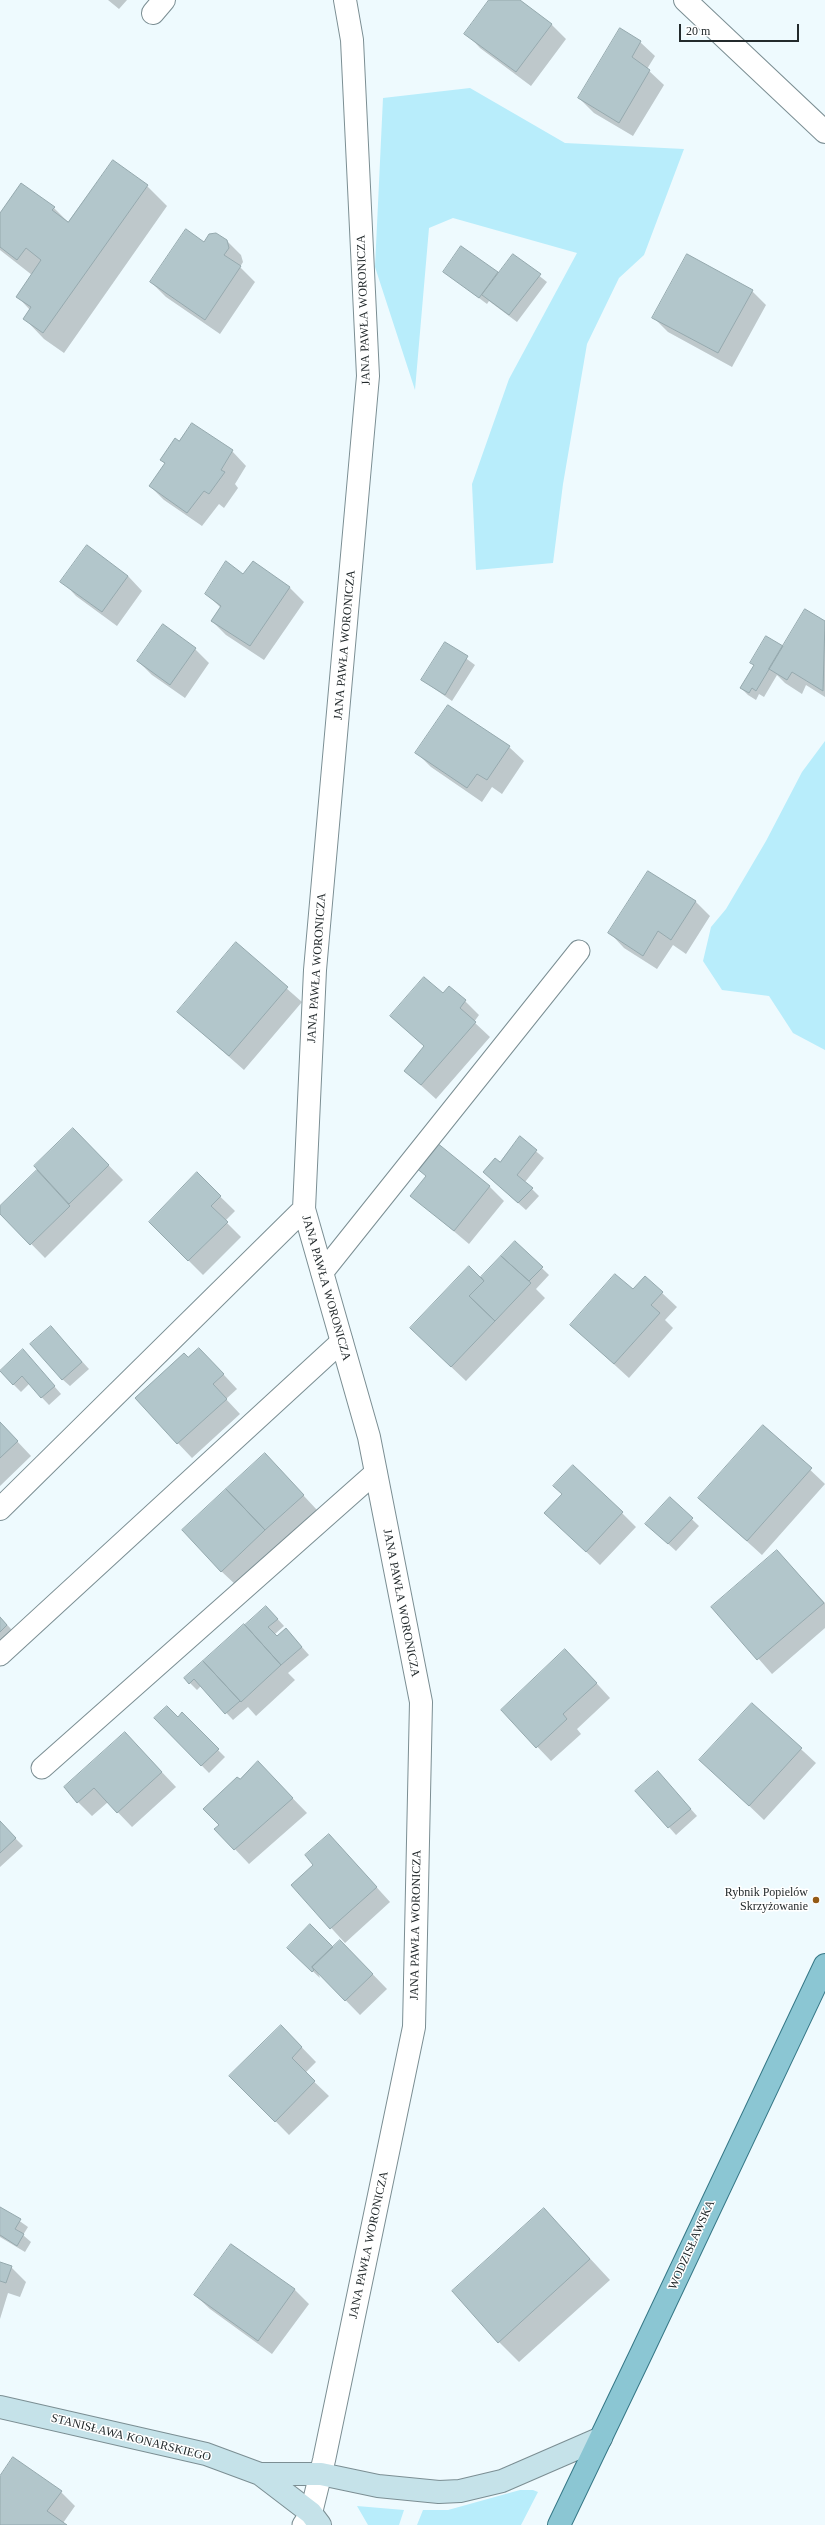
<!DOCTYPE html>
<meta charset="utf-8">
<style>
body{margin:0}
#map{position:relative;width:825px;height:2525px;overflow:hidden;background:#eefafe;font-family:Georgia,serif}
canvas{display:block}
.scale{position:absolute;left:679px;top:24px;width:120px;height:18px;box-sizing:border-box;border:2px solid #232a2c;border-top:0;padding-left:5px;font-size:12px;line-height:14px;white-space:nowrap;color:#232a2c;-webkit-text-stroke:3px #fff;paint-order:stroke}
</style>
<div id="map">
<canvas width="825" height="2525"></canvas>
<div class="scale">20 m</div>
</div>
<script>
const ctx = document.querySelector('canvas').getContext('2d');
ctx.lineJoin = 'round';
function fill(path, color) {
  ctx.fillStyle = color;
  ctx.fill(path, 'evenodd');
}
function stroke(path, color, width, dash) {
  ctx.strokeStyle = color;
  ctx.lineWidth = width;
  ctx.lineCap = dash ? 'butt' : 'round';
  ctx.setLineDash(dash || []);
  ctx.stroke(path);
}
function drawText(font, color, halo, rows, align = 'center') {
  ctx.font = font + ' Georgia,serif';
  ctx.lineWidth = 3;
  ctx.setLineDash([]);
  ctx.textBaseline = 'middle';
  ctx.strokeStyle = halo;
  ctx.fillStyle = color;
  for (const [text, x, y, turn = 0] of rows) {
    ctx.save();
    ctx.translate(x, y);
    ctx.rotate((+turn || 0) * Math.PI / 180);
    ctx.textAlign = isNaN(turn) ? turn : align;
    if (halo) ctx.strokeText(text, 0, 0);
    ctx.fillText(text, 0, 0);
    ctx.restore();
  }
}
fill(new Path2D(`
 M470,88L565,143L684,149L644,255L619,278L587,344L563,484L553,563L476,570L472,484L509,379L577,253L453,218L429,228L415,390L375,267L383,98Z
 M825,741V1050L793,1033L769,996L722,990L703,961L711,927L726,909L766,841L802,772Z
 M520,2490H533L538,2492L521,2525H417L423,2510H448Z
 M357,2506L404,2510L399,2525H368Z`), '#b8edfb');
fill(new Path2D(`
 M108,0H127L119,9Z
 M491,0H518L552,25L566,39L531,86L480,48L466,33Z
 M640,42L655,56L647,69L664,85L633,136L594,113L579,98Z
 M147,186L167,206L64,353L44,339L24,318L30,310L17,296L32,275L0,250V214L54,208L69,223Z
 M226,240L241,255L243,262L240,267L255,282L220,334L166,297L151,282L205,243Z
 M461,247L498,274L513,255L547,282L517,322L489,301L487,304L444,272Z
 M752,291L766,305L732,367L668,332L654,318Z
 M180,442L232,451L246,466L235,484L238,488L224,508L219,504L202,526L164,500L150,486L165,464L161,460Z
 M87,547L128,576L142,591L117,626L76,596L62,581Z
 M253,562L290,588L304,602L264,660L226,635L212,621L221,608L206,593L243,575Z
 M805,610L825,622V697L806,685L802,694L785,683L777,675L764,697L759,694L756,700L748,695L741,688L783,647Z
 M445,643L475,665L452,701L422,680Z
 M195,649L209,663L185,698L152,675L138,661Z
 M448,706L509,747L524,761L502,794L492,787L482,802L431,767L417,753Z
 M649,872L696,902L710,916L686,954L673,945L657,969L624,948L610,933Z
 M236,944L302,1002L244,1070L178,1012Z
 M443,994L465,1001L479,1015L474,1022L490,1037L436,1099L405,1071L425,1047L391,1016Z
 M520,1138L544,1158L525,1182L539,1196L526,1210L492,1180L500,1164Z
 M88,1144L123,1180L45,1258L0,1212V1208L38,1170L35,1166Z
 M417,1167L489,1186L504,1201L469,1244L412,1196L427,1177Z
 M197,1174L235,1211L225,1221L241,1237L203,1275L150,1222Z
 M515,1242L549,1275L536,1289L545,1298L466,1381L426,1343Z
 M645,1277L677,1307L665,1320L673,1328L629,1378L571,1325L633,1291Z
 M58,1335L89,1369L70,1386L62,1379Z
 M23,1350L61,1394L49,1405L29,1384L21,1392L13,1384Z
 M188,1358L213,1363L237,1389L226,1399L240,1414L192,1458L136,1399Z
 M0,1423L31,1456L0,1486Z
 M764,1426L825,1484L762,1555L699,1498Z
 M265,1454L317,1510L236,1585L221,1571Z
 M670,1498L699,1526L676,1551L654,1531Z
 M622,1513L636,1527L600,1565L560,1527Z
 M777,1551L825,1603V1628L772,1674L713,1607Z
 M273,1614L284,1626L275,1634L277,1637H293L309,1655L288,1673L295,1680L256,1716L248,1707L233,1720L201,1686L197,1690L185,1678L244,1625L250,1631Z
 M0,1617L21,1640L0,1660Z
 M580,1665L610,1698L577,1729L581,1734L551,1761L502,1710Z
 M752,1704L816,1763L764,1820L701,1760Z
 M182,1714L225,1757L209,1773L155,1718H178Z
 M125,1733L176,1787L132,1827L108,1802L92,1816L78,1802Z
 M272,1777L307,1813L249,1864L216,1829L220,1825L240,1781Z
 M665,1780L697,1816L676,1835L637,1791Z
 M0,1823L23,1846L0,1867Z
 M343,1850L390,1902L345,1943L292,1885Z
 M288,1948H333L354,1955L387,1989L360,2015L318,1972L320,1978Z
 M281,2026L316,2062L305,2073L329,2096L289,2135L231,2076Z
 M0,2207L28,2227L23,2235L31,2242L25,2252L0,2237Z
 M544,2209L610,2280L519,2362L499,2342Z
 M232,2245L295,2290L309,2304L272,2354L210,2309L195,2295Z
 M0,2263L11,2267L26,2282L20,2297L8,2293L0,2319Z
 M0,2478L61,2492L75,2506L63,2523L65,2525H0Z`), '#0003');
const building = new Path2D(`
 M489,0H520L552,24L516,72L464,34Z
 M620,28L641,41L632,57L650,70L619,123L578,98Z
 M113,160L148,185L43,333L23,319L31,307L16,297L41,260L26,248L17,260L0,247V213L21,183L55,207L52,210L68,222Z
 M186,229L204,242L209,234L216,233L227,240L229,248L224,255L241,266L205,320L150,282Z
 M461,246L498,272L479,298L443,272Z
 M513,254L541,274L509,315L482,295Z
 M687,254L753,290L718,353L652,318Z
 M192,423L233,450L221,470L225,472L209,494L204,491L187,513L149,486L165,463L160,460L175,438L179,441Z
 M87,545L128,576L102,612L60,582Z
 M226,561L243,574L253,561L290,587L250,646L211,621L221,606L205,594Z
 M805,609L825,621L823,691L792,672L787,680L769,669Z
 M163,624L196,648L170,685L137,661Z
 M766,636L783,646L756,691L752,688L749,693L740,688L754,665L750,663Z
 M445,642L468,656L445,695L421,680Z
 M448,705L510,746L487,780L477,774L467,788L415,753Z
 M648,871L696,901L671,940L658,931L643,956L608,933Z
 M236,942L288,987L229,1056L177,1012Z
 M424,977L443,993L449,986L466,1000L460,1008L476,1022L421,1085L404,1071L424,1046L390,1016Z
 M73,1128L109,1165L69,1204L34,1166Z
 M520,1136L537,1150L517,1175L533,1188L518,1203L483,1172L495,1158L500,1162Z
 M436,1142L490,1186L454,1231L410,1196L426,1176L415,1167Z
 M37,1170L70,1206L30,1245L0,1214V1206Z
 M197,1172L221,1196L211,1206L228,1222L188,1261L149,1222Z
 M515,1241L543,1267L529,1281L501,1256Z
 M501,1256L531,1283L495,1321L469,1296L484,1281L481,1277Z
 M469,1266L484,1281L469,1296L495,1321L451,1367L410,1328Z
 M615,1274L633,1289L645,1276L663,1292L651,1305L660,1313L614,1364L570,1325Z
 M51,1326L82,1362L62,1380L30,1344Z
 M199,1348L224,1374L213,1384L227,1399L177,1444L135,1398L184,1353L188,1357Z
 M23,1349L55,1386L41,1398L22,1376L13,1385L0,1371Z
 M0,1422L18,1441L0,1458Z
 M763,1425L812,1468L747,1541L698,1498Z
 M265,1453L304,1495L265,1530L226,1489Z
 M573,1465L623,1512L586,1552L544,1513L562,1494L553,1486Z
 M226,1489L265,1530L221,1572L182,1530Z
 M670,1497L693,1518L668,1544L645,1524Z
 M777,1550L824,1603L757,1660L711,1607Z
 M266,1606L278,1619L268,1627L277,1636L286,1628L302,1647L281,1665L245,1625Z
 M0,1617L7,1625L0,1632Z
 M244,1624L281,1665L241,1702L203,1661Z
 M565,1649L597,1683L563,1714L567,1719L536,1748L501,1710Z
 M203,1661L240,1701L225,1714L194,1679L189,1684L184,1678Z
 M752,1703L802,1748L749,1806L699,1760Z
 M167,1706L178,1717L182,1712L219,1749L201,1766L154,1718Z
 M125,1732L162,1772L117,1813L94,1788L77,1803L64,1787Z
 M258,1761L293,1798L234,1850L214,1829L219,1825L203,1809L237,1777L240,1779Z
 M658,1771L691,1809L668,1828L635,1791Z
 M0,1821L16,1838L0,1853Z
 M329,1834L377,1887L330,1929L291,1885L313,1865L305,1855Z
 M310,1924L333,1947L312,1967L314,1970L312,1972L287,1948Z
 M340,1940L373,1974L345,2001L312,1967Z
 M281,2025L302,2047L292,2058L315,2081L275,2122L229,2076Z
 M0,2207L21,2219L15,2229L24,2234L17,2246L0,2235Z
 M544,2208L590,2259L498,2343L452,2291Z
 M231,2244L295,2289L258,2341L194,2295Z
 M0,2262L12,2266L6,2283L0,2281Z
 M13,2457L62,2491L47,2511L67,2525H0V2476Z`);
fill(building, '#b2c6cb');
stroke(building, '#95a9ae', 1);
const lane = new Path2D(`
 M322,1273L579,951
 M0,1655L342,1341
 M42,1768L376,1472
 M303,2525L311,2513`);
const street = new Path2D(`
 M685,0L825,132
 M153,13L164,0
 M0,1509L304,1209
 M311,2513L324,2460L414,2027L421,1702L369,1437L304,1209L315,970L368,376L352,40L345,0`);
const secondary = new Path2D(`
 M0,2407L206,2454L260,2474L311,2513L320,2525
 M260,2474H321L378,2486L439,2492L460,2491L502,2481L601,2438`);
const primary = new Path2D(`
 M559,2525C649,2339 736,2152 825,1965`);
stroke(lane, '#7b8e93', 23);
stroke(street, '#7b8e93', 24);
stroke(secondary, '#7b8e93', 24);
stroke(primary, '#357786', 24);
stroke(lane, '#fff', 21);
stroke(street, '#fff', 22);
stroke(secondary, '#c5e2e9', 22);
stroke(primary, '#8bc6d3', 22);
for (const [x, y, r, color] of [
 [816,1900,4,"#935a15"]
]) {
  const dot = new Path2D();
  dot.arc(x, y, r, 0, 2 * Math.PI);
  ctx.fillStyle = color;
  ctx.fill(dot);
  stroke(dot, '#fff', 1.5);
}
drawText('12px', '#232a2c', '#fff', [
 ["JANA PAWŁA WORONICZA",364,310,-92],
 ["JANA PAWŁA WORONICZA",345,645,-85],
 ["JANA PAWŁA WORONICZA",317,968,-86],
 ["JANA PAWŁA WORONICZA",326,1288,74],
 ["JANA PAWŁA WORONICZA",401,1603,79],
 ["JANA PAWŁA WORONICZA",416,1925,-89],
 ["JANA PAWŁA WORONICZA",369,2245,-78],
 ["WODZISŁAWSKA",692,2245,-66],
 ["STANISŁAWA KONARSKIEGO",131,2438,14]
]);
drawText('12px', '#232a2c', '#fff', [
 ["Rybnik Popielów",808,1893],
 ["Skrzyżowanie",808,1907]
], 'right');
</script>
